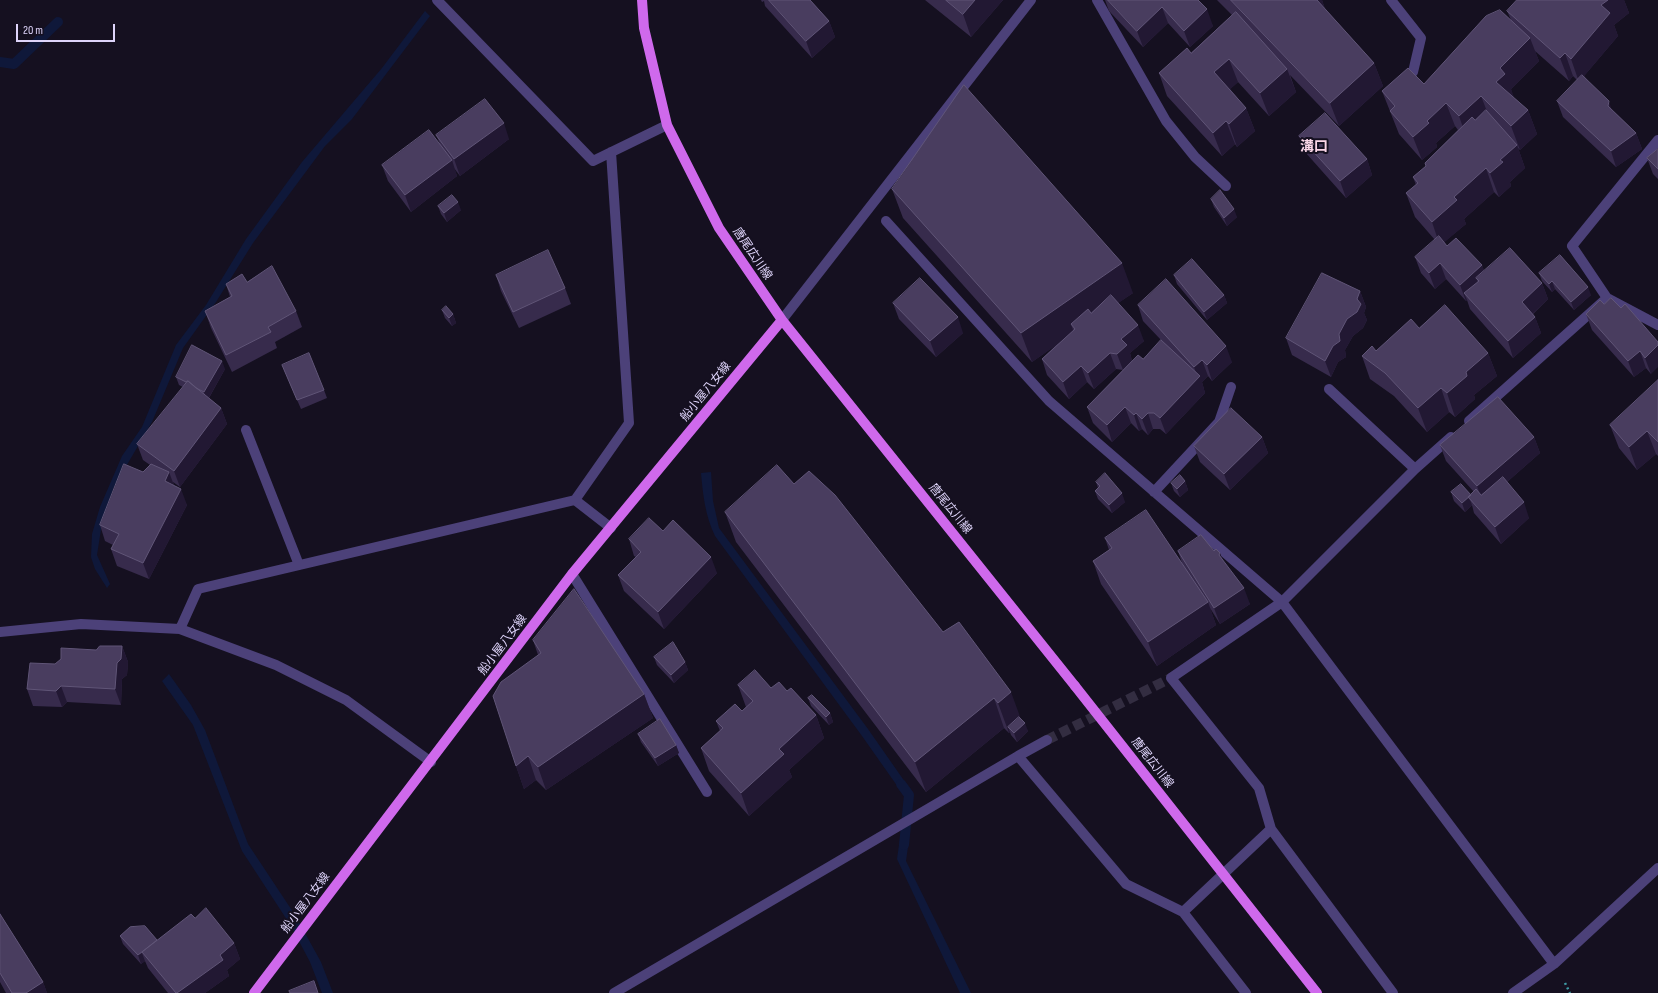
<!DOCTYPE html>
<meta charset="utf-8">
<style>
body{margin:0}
#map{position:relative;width:1658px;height:993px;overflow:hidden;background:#151020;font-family:"Sofia Sans Condensed",sans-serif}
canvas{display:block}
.scale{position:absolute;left:16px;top:24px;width:99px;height:18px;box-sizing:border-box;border:2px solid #ded4fa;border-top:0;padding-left:5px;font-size:12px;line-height:14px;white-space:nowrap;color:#ded4fa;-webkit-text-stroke:3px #151020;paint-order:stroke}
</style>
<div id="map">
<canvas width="1658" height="993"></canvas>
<div class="scale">20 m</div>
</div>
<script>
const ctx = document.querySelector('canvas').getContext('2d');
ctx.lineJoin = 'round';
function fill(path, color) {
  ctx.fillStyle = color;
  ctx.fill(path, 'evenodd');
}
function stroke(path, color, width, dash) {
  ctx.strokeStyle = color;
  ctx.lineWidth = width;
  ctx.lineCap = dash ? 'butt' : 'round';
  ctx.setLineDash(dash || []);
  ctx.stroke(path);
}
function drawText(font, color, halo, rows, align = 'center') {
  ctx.font = font + ' "Sofia Sans Condensed","Noto Sans JP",sans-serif';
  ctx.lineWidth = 4;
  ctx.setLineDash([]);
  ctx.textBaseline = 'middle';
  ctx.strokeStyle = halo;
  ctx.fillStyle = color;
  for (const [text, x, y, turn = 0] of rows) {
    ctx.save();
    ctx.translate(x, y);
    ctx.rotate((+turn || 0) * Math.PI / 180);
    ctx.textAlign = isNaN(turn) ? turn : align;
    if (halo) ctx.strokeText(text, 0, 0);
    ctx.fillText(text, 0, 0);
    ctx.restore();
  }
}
fill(new Path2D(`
 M425,11L430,16L352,119L325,146L253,243L216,302L183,348L152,422L114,487L102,523L97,555L110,584L107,588L95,569L91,557L92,534L100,507L122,456L142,427L176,345L206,305L246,239L302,162L382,68Z
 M711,472L713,501L719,528L868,729L912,792L905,797L862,736L715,536C705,515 703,495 701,473Z
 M169,674L191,705L205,730L248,844L295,915L321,962L333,993H322L310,962L291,926L242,851L193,725L162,681Z
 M901,831L910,832L906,861L971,993H960L897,859Z`), '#0f183a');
stroke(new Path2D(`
 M0,62L14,64L58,22
 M901,784L909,795L904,845`), '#0f183a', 10);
stroke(new Path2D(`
 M1047,740L1171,678`), '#332d41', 10, [10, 5]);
stroke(new Path2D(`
 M1565,983L1570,993`), '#3d9ba5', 2.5, [2, 3]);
stroke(new Path2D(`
 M437,0L593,161L667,125
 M1097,0L1166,121L1195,157L1226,186
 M1391,0L1421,38L1413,72
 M886,221L1049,401L1282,602L1554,964
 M1607,298L1658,325
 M782,320L1031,0
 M1329,389L1415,469
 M1469,421L1607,298L1572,246L1658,140
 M246,430L299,565
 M1154,492L1219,422L1231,387
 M575,500L629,423L611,152
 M572,574L707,792
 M180,629L198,589L575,500L611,528
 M0,632L81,624L180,629L276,665L346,700L431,762
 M1018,756L1126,884L1183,912L1271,829L1259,788L1171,678L1282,602L1415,469L1451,437
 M1271,829L1393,993
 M1183,912L1246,993
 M614,993L1018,756L1047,740
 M1513,993L1554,964L1658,868`), '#4c4179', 10);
stroke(new Path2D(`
 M642,0L644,28L667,125L719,228L782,320L1075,686
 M254,993L572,574L782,320`), '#cf69ec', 10);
stroke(new Path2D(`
 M1075,686L1317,993`), '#cf69ec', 10);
fill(new Path2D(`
 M761,0H810L829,21L835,37L812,58L765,6L764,1L762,2Z
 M925,0H1003L971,37Z
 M1105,0H1198L1213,26L1190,47L1168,23L1143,47L1109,11Z
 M1217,0H1322L1325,9L1374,63L1383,86L1339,126L1290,75L1296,92L1269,116L1238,82L1230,89L1246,108L1255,131L1237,147L1235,144L1222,156L1167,96L1159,73L1191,53L1232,15Z
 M1517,0H1624L1629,13L1614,25L1618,36L1584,76L1612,110L1636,133L1642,149L1616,167L1563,117L1557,101L1577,80L1573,76L1569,81L1535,51L1539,61L1511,89L1513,97L1528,110L1537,134L1520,150L1518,148L1525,168L1510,182L1511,186L1499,197L1494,192L1464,219L1466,224L1444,242L1447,246L1482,265L1484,271L1542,283L1548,299L1533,314L1535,317L1541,333L1513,358L1470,309L1467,300L1466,301L1446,279L1435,289L1421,273L1415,257L1435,240L1415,217L1406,193L1416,185L1413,177L1426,166L1425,163L1458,130L1455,126L1436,143L1437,147L1422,160L1399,134L1382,91L1424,84L1511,20L1507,11Z
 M436,135L509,139L460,176L454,168L457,176L411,212L388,181L382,165L440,144Z
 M1299,136L1367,159L1372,175L1346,198L1305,152Z
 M1658,149V179L1653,174L1647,158Z
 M892,189L1133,293L1118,303L1144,341L1130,353L1132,361L1143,359L1161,340L1143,321L1138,305L1232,362L1212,381L1208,376L1202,382L1205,393L1166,434L1160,429H1153L1148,435L1142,429L1139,431L1131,423L1112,442L1093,423L1087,407L1127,366L1123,370L1116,369L1094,389L1087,382L1069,399L1047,375L1042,359L1056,345L1032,362L903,218Z
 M1211,199L1237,217L1227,226L1214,207Z
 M438,206L461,210L447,222L441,214Z
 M1539,273L1591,295L1574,310L1555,289L1552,292L1542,281Z
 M496,275L565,288L571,304L519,328L501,291Z
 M1174,275L1224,295L1227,303L1207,320L1177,284Z
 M247,282L296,311L302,327L275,342L277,348L232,372L211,328L205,311L230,297L226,284Z
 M1360,291L1366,307L1364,313L1367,320L1363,328L1353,336L1345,350L1346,357L1338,362L1331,377L1292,355L1286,338Z
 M893,303L963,333L936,357L899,319Z
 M1604,304L1621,308L1658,342L1651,374L1646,368L1634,377L1592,330L1586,314Z
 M442,310L453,314L456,323L452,326L445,318Z
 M1419,328L1488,353L1497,376L1474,395L1475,399L1455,417L1449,412L1427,432L1394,396L1370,379L1362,356L1376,351Z
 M282,365L324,390L327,398L301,409Z
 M225,369L209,398L221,408L227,424L180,487L173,482L174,486L187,505L149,579L117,566L111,549L113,545L105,541L100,525L143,472L150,465L143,460L137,444L183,387L179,385L176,377Z
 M1658,380V456L1656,454L1637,470L1619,448L1610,425Z
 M1262,437L1268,453L1230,490L1200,462L1194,446Z
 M1534,437L1540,453L1507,482L1529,518L1501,544L1474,513L1472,505L1465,512L1454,501L1451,492L1471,495L1474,492L1446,461L1440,445Z
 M1185,481L1188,490L1180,497L1174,491L1171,483Z
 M1096,482L1125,502L1112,513L1098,499L1095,491L1098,488Z
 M794,484L943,632L1021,719L1028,731L1017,742L1011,735L1010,732L1009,733L1004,728L926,792L736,542L725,512Z
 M663,531L717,573L664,629L624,591L618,575L636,557L634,556L629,539Z
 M1105,538L1183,566L1178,551H1214L1220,553L1223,561L1250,604L1220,624L1210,608L1216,625L1157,666L1101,584L1093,561L1109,550Z
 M533,640L644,694L653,718L546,790L536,780L524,789L516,766L538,655Z
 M122,646L128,662L127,675L122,679L121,705L67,702L62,707L33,706L27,689L55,664L96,650Z
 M654,657L685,662L688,670L674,683L657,665Z
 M738,685L771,688L787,691L816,715L824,738L789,770L792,777L749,816L709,771L701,748L720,731L716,721L742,711L746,707Z
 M808,698L830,713L833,722L829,725L811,706Z
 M638,734L676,745L679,753L658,766L641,742Z
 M0,914L43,982L47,993H6L0,982Z
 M195,918L234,943L240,959L227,970L229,976L205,993H168L148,968L145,961L141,964L123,944L120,936L157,940Z`), '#372b4c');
fill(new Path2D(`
 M975,0H1003L971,37L963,14Z
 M1316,0H1322L1328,18Z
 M1608,0H1624L1629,13L1614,25L1618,36L1579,82L1571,59L1601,5Z
 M1162,7L1168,23L1143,47L1137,31Z
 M1207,9L1213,26L1190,47L1184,31Z
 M829,21L835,37L812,58L806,41Z
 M1530,38L1539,61L1511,89L1514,97L1504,106L1496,82L1500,68Z
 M1565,53L1573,76L1569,81L1560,58Z
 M1229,59L1238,82L1223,96L1214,72Z
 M1374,63L1383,86L1339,126L1330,103Z
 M1287,69L1296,92L1269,116L1260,93Z
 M1481,96L1490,119L1467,139L1459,116Z
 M1609,101L1614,118L1608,106Z
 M1446,103L1455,126L1436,143L1437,147L1422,160L1413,137L1427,121Z
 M1246,108L1255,131L1237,147L1229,124Z
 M1528,110L1537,134L1520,150L1511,126Z
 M1226,121L1235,144L1222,156L1213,133Z
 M504,123L509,139L460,176L454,159Z
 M1636,133L1642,149L1616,167L1611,151Z
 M1517,145L1525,168L1510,182L1511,186L1499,197L1490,173L1500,160Z
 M1367,159L1372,175L1346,198L1340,181Z
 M452,160L457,176L411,212L405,195Z
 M1486,168L1494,192L1464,219L1466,224L1440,246L1432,222L1454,197Z
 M458,202L461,210L447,222L444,213Z
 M1234,209L1237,217L1227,226L1224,218Z
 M1122,263L1133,293L1076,332L1075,329L1071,324L1074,333L1032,362L1021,333Z
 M1440,263L1446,279L1435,289L1429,273Z
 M1482,265L1488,281H1479L1476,278L1480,288L1464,293L1467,300L1466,301L1460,285Z
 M1552,281L1555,289L1552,292L1549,284Z
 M1542,283L1548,299L1528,318L1522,302Z
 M1588,287L1591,295L1574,310L1571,302Z
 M1360,291L1366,307L1364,313L1367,320L1363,328L1353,336L1345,350L1346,357L1338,362L1331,377L1325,361L1357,299Z
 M1224,295L1227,303L1207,320L1204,312Z
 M453,314L456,323L452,326L449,318Z
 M958,317L963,333L936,357L930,341Z
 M1535,317L1541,333L1513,358L1508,341Z
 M1138,325L1144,341L1130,353L1132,361L1123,370L1117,354L1121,339Z
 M1658,345V367L1651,374L1645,358Z
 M1226,346L1232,362L1212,381L1207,365Z
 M1640,351L1646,368L1634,377L1628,361Z
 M1110,353L1116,369L1094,389L1088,373Z
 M1488,353L1497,376L1474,395L1475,399L1455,417L1447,393L1466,372Z
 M1202,360L1208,376L1202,382L1205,393L1166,434L1160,418L1198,378L1194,367Z
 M222,361L225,369L207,401L204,392Z
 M1081,366L1087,382L1069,399L1063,382Z
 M1441,388L1449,412L1427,432L1418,408Z
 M1125,407L1131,423L1112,442L1107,425Z
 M221,408L227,424L180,487L174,471Z
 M1136,413L1142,429L1139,431L1134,415Z
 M1148,413L1153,429L1148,435L1142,419Z
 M1647,431L1656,454L1637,470L1629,447Z
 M1262,437L1268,453L1230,490L1224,474Z
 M1534,437L1540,453L1483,503L1477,486Z
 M169,472L175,488L165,481Z
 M1185,481L1188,490L1180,497L1177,489Z
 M181,489L187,505L149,579L143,563Z
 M1122,493L1125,502L1112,513L1109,505Z
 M1469,497L1472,505L1465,512L1462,503Z
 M1524,502L1529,518L1501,544L1495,527Z
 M1220,553L1226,569L1219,555Z
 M711,557L717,573L664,629L658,612Z
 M1244,588L1250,604L1220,624L1214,608Z
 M1208,602L1216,625L1157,666L1148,642Z
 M122,646L128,662L127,675L122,679L121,705L115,689L117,663Z
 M685,662L688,670L674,683L671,675Z
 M61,686L67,702L62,707L56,691Z
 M1011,692L1022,722L1008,727L1010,732L1009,733L998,703Z
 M644,694L653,718L546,790L538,767Z
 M994,698L1004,728L926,792L915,762Z
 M830,713L833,722L829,725L826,717Z
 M816,715L824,738L789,770L792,777L749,816L741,793L779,749Z
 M1025,723L1028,731L1017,742L1014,733Z
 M676,745L679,753L658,766L655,758Z
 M528,756L536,780L524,789L516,766Z
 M234,943L240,959L227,970L229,976L205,993H177Z
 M142,953L145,961L141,964L138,955Z
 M43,982L47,993H26Z`), '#221833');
const building = new Path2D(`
 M769,0H810L829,21L806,41Z
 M946,0H975L963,14Z
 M1108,0H1198L1207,9L1184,31L1162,7L1137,31Z
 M1231,0H1317L1374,63L1330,103Z
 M1517,0H1608L1601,5L1610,13L1571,59L1565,53L1560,58L1507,11Z
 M1500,10L1530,38L1500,68L1505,74L1496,82L1528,110L1511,126L1481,96L1459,116L1446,103L1427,121L1429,123L1413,137L1390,111L1395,106L1382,91L1408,68L1424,84L1486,16Z
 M1236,12L1287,69L1260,93L1229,59L1214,72L1246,108L1229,124L1226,121L1213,133L1159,73L1187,48L1191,53Z
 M1582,75L1609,101L1608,106L1636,133L1611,151L1557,101Z
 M964,85L1122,263L1021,333L892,189Z
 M485,99L504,123L454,159L436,135Z
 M1486,110L1517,145L1500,160L1503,162L1490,173L1486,168L1454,197L1457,200L1432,222L1406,193L1418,183L1413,177L1426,166L1425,163L1472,117L1475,120Z
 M1325,113L1367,159L1340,181L1299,136Z
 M429,130L452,160L405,195L382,165Z
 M1658,149V169L1647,158Z
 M1220,190L1234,209L1224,218L1211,199Z
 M452,195L458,202L444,213L438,206Z
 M1439,236L1447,246L1456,238L1482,265L1460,285L1440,263L1429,273L1415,257Z
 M1510,248L1542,283L1522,302L1535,317L1508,341L1464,293L1479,281L1476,278Z
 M548,250L565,288L513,312L496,275Z
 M1560,255L1588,287L1571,302L1552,281L1549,284L1539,273Z
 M1192,259L1224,295L1204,312L1174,275Z
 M272,266L296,311L268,327L271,332L226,355L205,311L232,296L226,284L242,274L247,282Z
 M1322,273L1360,291L1357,299L1361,304L1357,312L1347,319L1339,334L1340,341L1333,346L1325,361L1286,338Z
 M920,278L958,317L930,341L893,303Z
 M1166,279L1226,346L1207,365L1202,360L1194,367L1138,305Z
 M1111,295L1138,325L1121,339L1127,345L1117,354L1110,353L1088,373L1081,366L1063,382L1042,359L1075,329L1071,324L1088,309L1091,313Z
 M1611,298L1621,308L1625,304L1658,342V345L1645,358L1640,351L1628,361L1586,314L1600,300L1604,304Z
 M1445,305L1488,353L1466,372L1467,376L1447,393L1441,388L1418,408L1385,373L1362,356L1372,346L1376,351L1411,319L1419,328Z
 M446,306L453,314L449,318L442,310Z
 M1161,340L1200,376L1160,418L1154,413H1148L1142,419L1136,413L1134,415L1125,407L1107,425L1087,407L1138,355L1143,359Z
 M192,345L222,361L204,392L196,388L188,381L186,382L176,377Z
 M309,353L324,390L297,400L282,365Z
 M1658,380V442L1647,431L1629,447L1610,425Z
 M188,381L221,408L174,471L137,444Z
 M1498,397L1534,437L1477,486L1440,445Z
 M1231,408L1262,437L1224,474L1194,446Z
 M124,464L143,472L151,464L169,472L165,481L181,489L143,563L111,549L119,534L100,525Z
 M777,465L794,484L809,471L835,495L943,632L959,622L1011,692L998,703L994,698L915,762L725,512Z
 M1105,473L1122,493L1109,505L1095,491L1100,486L1096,482Z
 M1180,475L1185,481L1177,489L1171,483Z
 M1503,477L1524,502L1495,527L1468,497L1476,489L1481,495Z
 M1461,484L1471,495L1462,503L1451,492Z
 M1146,510L1208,602L1148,642L1093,561L1112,548L1105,538Z
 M649,518L663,531L673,520L711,557L658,612L618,575L641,552L629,539Z
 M1201,535L1214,551L1216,549L1220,553L1219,555L1244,588L1214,608L1178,551Z
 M574,589L644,694L538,767L528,756L516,766L493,696L501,682L541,653L533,640Z
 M673,642L685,662L671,675L654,657Z
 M100,646H122L121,659L117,663L115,689L61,686L56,691L27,689L30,663L55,664L61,659V648L96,650Z
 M755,670L771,688L779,682L787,691L791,688L816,715L779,749L784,754L741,793L701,748L723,728L716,721L735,704L742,711L753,701L738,685Z
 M812,695L830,713L826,717L808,698Z
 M1019,717L1025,723L1014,733L1008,727Z
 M660,719L676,745L655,758L638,734Z
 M206,908L234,943L220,955L223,960L177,993H176L142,952L191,914L195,918Z
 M0,914L43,982L26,993H12L0,973Z
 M145,926L157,940L138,955L120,936L130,927Z
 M314,981L318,993H290L289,991Z`);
fill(building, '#493d5f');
stroke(building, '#605577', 1);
drawText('12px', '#ded4fa', '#151020', [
 ["唐尾広川線",752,254,56],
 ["船小屋八女線",706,392,-51],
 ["唐尾広川線",950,509,51],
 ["船小屋八女線",503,645,-53],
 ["唐尾広川線",1152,763,52],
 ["船小屋八女線",306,903,-53]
]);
drawText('bold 14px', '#fad6e7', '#151020', [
 ["溝口",1314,147]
]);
</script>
